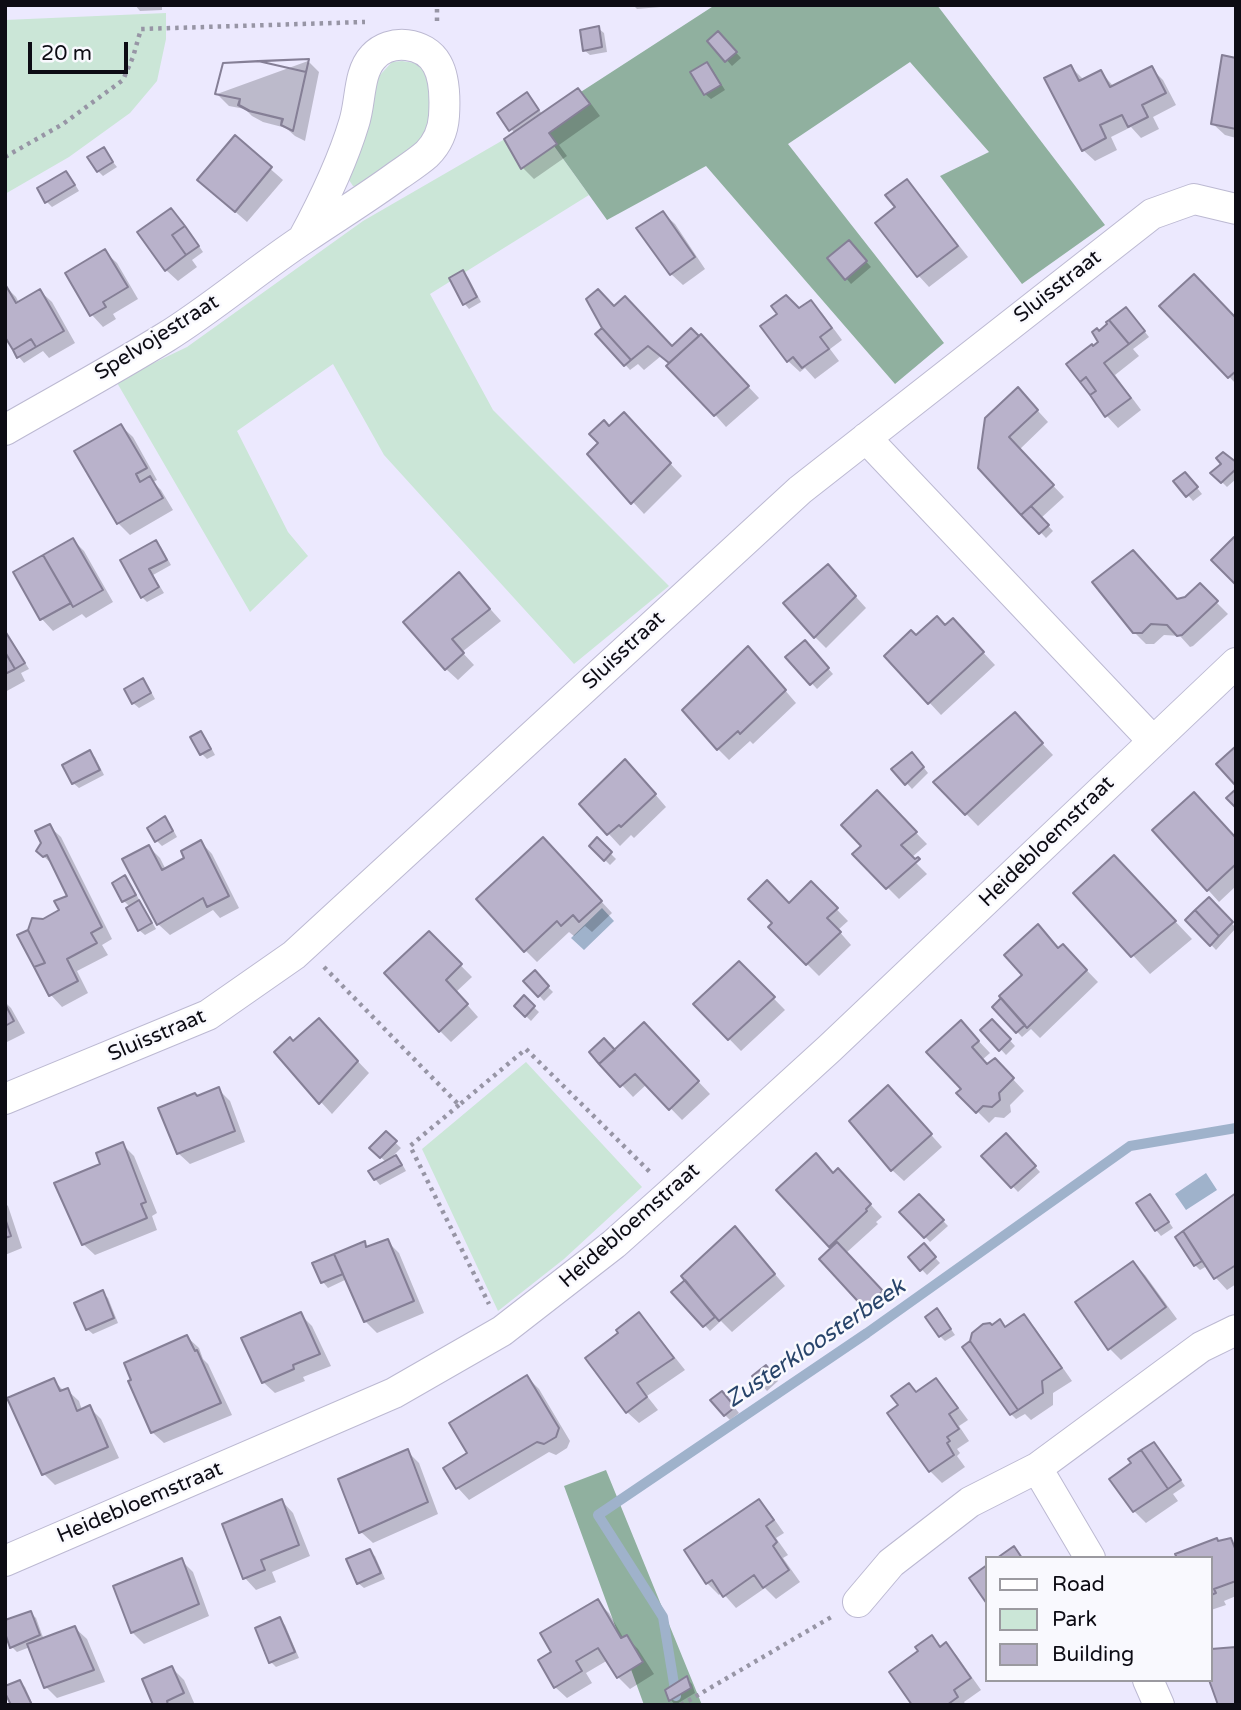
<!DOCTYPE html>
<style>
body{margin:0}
#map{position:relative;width:1241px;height:1710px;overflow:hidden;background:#ece9fe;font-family:"Varela Round",sans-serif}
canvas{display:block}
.frame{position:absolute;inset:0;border:7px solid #0d0c14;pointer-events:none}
.legend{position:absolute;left:985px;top:1556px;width:228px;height:126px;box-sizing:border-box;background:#f9f9fe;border:2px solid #9b9aa0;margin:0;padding:9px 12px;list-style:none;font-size:21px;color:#0d0c14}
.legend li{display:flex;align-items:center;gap:14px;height:35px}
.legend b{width:35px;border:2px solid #9b9aa0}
.scale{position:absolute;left:28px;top:42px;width:100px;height:32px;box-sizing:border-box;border:4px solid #0d0c14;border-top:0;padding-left:9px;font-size:21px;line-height:24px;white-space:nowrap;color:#0d0c14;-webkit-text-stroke:5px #f9f9fe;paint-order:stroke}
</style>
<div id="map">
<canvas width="1241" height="1710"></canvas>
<div class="frame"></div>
<ul class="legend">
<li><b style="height:9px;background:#fff"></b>Road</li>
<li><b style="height:19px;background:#cbe6d7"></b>Park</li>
<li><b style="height:19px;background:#b9b2cb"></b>Building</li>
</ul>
<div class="scale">20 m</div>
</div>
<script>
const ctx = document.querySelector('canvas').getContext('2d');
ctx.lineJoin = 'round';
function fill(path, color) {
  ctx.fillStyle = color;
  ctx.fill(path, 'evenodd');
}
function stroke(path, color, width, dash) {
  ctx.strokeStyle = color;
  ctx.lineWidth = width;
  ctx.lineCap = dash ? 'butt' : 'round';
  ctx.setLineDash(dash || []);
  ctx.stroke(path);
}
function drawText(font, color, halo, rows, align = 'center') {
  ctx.font = font + ' "Varela Round",sans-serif';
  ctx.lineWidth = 5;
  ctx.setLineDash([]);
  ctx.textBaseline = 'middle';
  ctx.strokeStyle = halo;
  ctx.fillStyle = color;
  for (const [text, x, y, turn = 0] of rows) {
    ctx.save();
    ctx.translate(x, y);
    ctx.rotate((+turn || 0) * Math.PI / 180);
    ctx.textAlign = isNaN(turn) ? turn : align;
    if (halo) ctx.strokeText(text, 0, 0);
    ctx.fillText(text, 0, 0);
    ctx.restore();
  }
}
fill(new Path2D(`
 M166,13V39L157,81L130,113L69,157L5,194V20Z
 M402,61L415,63L424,69L430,77L435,104L422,145L358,187L353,186L349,180V174L376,83L380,75L392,62Z
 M536,121L589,195L430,294L493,410L669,586L574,664L384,455L333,364L237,431L288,532L308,556L250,612L116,381L187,347L363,221Z
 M526,1062L642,1187L564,1259L498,1311L422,1149Z`), '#cbe6d7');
fill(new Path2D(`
 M715,5H937L1105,225L1022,284L940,176L989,152L910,62L788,144L944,343L895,384L706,166L607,220L536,121Z
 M606,1470L702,1705H644L564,1486Z`), '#90b09f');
fill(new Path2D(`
 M602,908L614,921L584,950L571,938Z
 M1206,1173L1217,1190L1186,1210L1175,1194Z`), '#9fb2cb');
fill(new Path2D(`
 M135,5H162V10L140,11Z
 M633,5H684L637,9Z
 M598,28L604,33L607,52L590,55L584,50Z
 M718,33L741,58L732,66L710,41Z
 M1236,60V138L1225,135L1213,124Z
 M308,61L319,72L305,141L295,136L286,128L263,122L252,116L245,109L229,106L217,94Z
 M706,64L712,69L725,90L711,99L705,94Z
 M1071,67L1084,80L1101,72L1114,87L1151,68L1163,80L1176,105L1153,117L1159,129L1141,138L1131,127L1111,137L1117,150L1095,161L1083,150Z
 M578,90L589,101L600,116L559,145L567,156L534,179L523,168L506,140L515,134L500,113L532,100L542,114Z
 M235,138L283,180L247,222L199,180Z
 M103,149L117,167L103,176L98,171Z
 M66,173L71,178L79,191L52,207L47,202Z
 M907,181L918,193L968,257L929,287L918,275L897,208Z
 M171,210L183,222L203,252L192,260L197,267L178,281L166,270Z
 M663,213L675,224L705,269L683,285L671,274Z
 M854,248L871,267L851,284L846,278Z
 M105,252L117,263L138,299L113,314L116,319L103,327L92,315L68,274Z
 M462,272L468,277L481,302L469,309L464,303Z
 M5,286L16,297L19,303L40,291L52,302L75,343L49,358L43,351L24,363L19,357L5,334Z
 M810,302L822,313L842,340L830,349L839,361L815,379L805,368L800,372L788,361L799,310Z
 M1162,306L1236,318V384Z
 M614,308L672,348L691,330L712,348L759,398L726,427L670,364L661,356L644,370L638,364L630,370L598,334L604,328Z
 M1131,314L1149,337L1133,349L1139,356L1115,375L1141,410L1118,428L1107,416L1091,394L1093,348L1101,342L1099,333Z
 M1029,401L1048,422L1019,450L1064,497L1041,518L1053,531L1046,538L979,467Z
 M121,426L133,437L157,480L153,482L161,490L173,510L130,535L118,523Z
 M635,426L682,476L644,514L589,454L600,443L609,428Z
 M1223,464H1236V479L1227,487L1213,473Z
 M1190,479L1202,494L1193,501L1176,481Z
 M73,540L84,551L113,602L86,618L82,614L53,631L42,619L15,573Z
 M156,542L161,547L171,565L153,575L164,593L147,602L142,597L122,560Z
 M459,574L501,621L462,652L474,665L458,680L446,669Z
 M839,578L866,608L826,648L815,637Z
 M1200,586L1228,614L1193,646L1190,647L1180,636L1164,635L1154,644H1146L1134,632L1178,601L1186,599Z
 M945,627L964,632L995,665L941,715L886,656L916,637Z
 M5,630L29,669L21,673L25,681L5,692Z
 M810,648L833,674L817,689L788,657Z
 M759,660L796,703L753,744L750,741L729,760L718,749Z
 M143,681L148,686L155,699L139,708L133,703Z
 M1026,726L1053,755L978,826L935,782Z
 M201,733L206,738L215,755L207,759L202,754Z
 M89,752L95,757L104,775L79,788L73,783Z
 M917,759L928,773L912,789L894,769Z
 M637,773L666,807L634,838L631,835L620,846L581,804Z
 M877,793L927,844L911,858L927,874L899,899L854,854L863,846Z
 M164,819L170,824L177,837L162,846L157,841Z
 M49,826L61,837L112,939L102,945L108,955L77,971L88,993L62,1007L51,995L44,921L61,911L69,897L54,866L38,851Z
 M1155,831L1236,839V886L1219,902Z
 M597,840L616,859L610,865L591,846Z
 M201,842L212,854L239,908L220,918L213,910L170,935L158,924L149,847L160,858L166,870L186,859Z
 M555,851L612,913L592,932L585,926L574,936L569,932L537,962L525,950Z
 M1131,875L1192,939L1150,974L1076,893Z
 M125,877L130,883L140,901L138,902L144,908L156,929L145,935L139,930L130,907L124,901L114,883Z
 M811,883L848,921L838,930L851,945L819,976L770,927Z
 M1209,899L1236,928L1216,950L1188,920Z
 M1038,927L1060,950L1075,958L1098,982L1040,1038L1031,1029L1022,1037L994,1007L1024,975Z
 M429,933L472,977L456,992L478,1017L451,1042L440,1031Z
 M739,963L785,1010L741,1051L695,1004Z
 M534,973L553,992L544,1001L526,981Z
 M524,998L539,1012L531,1021L516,1006Z
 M5,1002L11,1008L25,1033L5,1043Z
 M992,1021L1015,1046L1006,1055L983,1030Z
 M330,1032L369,1073L332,1114L276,1053L294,1043Z
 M972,1034L990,1053L982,1060L988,1066L995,1060L1024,1091L1010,1105L1011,1112L1004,1118L995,1117L989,1123L959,1093L963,1089Z
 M656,1036L710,1094L682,1120L647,1084L633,1097L591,1052H615Z
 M218,1089L230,1101L245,1142L190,1164L178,1153L198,1098Z
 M899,1099L942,1147L904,1181L892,1170Z
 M386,1134L401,1148L394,1155L401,1162L406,1171L380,1185L375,1179L386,1162L371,1148Z
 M1006,1135L1040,1172L1018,1192L984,1156Z
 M122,1144L134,1156L157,1213L152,1216L157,1230L95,1255L83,1244L102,1165Z
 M833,1174L849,1181L882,1217L876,1222L878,1224L846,1253L886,1298L871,1312L821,1259L833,1248L779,1190Z
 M1236,1195V1284L1227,1290L1216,1278L1207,1266L1200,1270L1195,1265L1177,1237Z
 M919,1196L948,1226L930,1242L902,1212Z
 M1150,1196L1155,1201L1173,1228L1161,1236L1156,1230Z
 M5,1203L8,1206L22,1248L5,1255Z
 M746,1240L785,1286L732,1332L721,1321L710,1331L674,1292L687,1280Z
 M387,1241L399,1253L424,1313L377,1333L365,1321L347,1279L328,1288L323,1282L314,1264L364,1243L369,1248Z
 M923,1245L940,1263L927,1275L910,1257Z
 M1133,1263L1145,1275L1177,1319L1121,1360L1109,1348Z
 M102,1292L108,1298L118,1323L93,1334L87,1329Z
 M300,1314L312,1326L331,1366L303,1377L305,1381L275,1393L263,1382Z
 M639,1314L650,1326L685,1370L647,1396L658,1410L639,1423L627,1412L620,1334Z
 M942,1316L955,1335L945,1341L940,1336Z
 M1023,1316L1035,1328L1072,1381L1053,1393V1405L1031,1420L1025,1414L1016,1419L1011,1414L971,1342L1000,1322L1006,1328Z
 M187,1337L199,1348L203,1359L208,1364L232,1415L164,1443L152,1432Z
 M771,1372L778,1381L767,1391L762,1385Z
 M527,1377L539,1389L570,1441L567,1448L556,1455L549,1452L469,1500L458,1488L445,1468L470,1453Z
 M53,1380L64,1391L67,1390L79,1401L82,1410L89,1407L101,1419L119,1458L55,1485L44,1474Z
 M936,1381L947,1392L968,1420L959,1426L969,1441L957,1449L960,1453L957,1456L965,1467L942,1483L930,1471L889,1413Z
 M727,1398L739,1413L730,1420L725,1415Z
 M1159,1449L1185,1486L1173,1494L1178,1501L1146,1523L1134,1511L1112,1479Z
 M407,1451L419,1463L438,1514L373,1543L361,1532Z
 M282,1501L293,1513L310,1556L272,1572L276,1582L256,1590L245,1578Z
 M759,1501L770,1513L784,1533L776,1538L788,1555L783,1558L800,1582L776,1599L765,1588L736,1608L722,1592L719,1595L707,1583Z
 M1230,1540L1236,1545V1596L1224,1601L1226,1605L1211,1610V1558L1219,1543Z
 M369,1551L375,1556L385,1579L364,1588L358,1583Z
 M181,1560L193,1572L209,1616L144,1644L132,1632Z
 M597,1601L609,1613L624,1639L626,1637L638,1649L654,1674L630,1689L618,1677L608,1660L586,1673L592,1683L567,1698L555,1687L553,1653Z
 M31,1613L36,1618L44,1640L75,1628L87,1639L105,1682L57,1698L46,1687L30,1647L17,1652L12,1647Z
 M279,1619L285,1625L299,1658L276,1667L271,1662Z
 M932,1638L942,1647L946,1644L957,1656L981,1690L964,1702L966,1705H914L920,1652Z
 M172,1668L184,1680L195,1705H155Z
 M687,1679L692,1684L695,1693L675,1705L671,1700L667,1691Z
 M20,1682L25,1687L33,1705H13Z`), '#0003');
stroke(new Path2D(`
 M676,1696L663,1617L598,1515L867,1333L1130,1146L1236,1128`), '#9fb2cb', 10);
const building = new Path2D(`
 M599,26L602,47L583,51L580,30Z
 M718,31L737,52L725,62L707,41Z
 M1222,55L1236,58V129L1211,124Z
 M309,59L306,72L258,61Z
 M309,59L293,131L281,125L282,119L249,111L238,105L240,99L215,94L223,63Z
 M258,61L306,72L293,131L281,125L283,119L250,111L239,105L240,99L215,94L223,63Z
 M707,62L721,85L704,95L690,72Z
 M1071,65L1079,81L1101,70L1110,87L1152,66L1166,93L1142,105L1148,117L1128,127L1122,115L1100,125L1106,138L1082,151L1044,78Z
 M578,88L590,104L549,133L557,144L521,169L504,139Z
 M527,92L539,110L509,131L497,113Z
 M235,135L272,167L235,212L197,180Z
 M104,147L113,162L97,172L87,157Z
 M66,171L75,185L45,203L37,188Z
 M907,179L958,246L917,277L875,223L895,207L885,195Z
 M171,208L185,226L172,235L186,255L165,271L137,232Z
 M663,211L695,257L670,275L636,228Z
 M185,226L199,246L186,255L172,235Z
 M849,240L867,261L845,280L827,258Z
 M105,249L128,287L103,302L106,307L90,316L65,273Z
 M463,270L477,297L463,305L449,278Z
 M1194,274L1235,317L1236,316V371L1228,378L1159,306Z
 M5,284L16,303L40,289L64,331L36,347L31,339L13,350L5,337Z
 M598,289L614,306L625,296L672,346L691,328L699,336L669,363L648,346L631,360L602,328L586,299Z
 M786,295L799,308L811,300L832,328L820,337L829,349L802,368L793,357L787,362L760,326L777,314L771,306Z
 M1126,307L1145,331L1129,344L1109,320Z
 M1109,320L1129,344L1104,363L1131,398L1105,417L1090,395L1096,391L1086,377L1080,382L1066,364L1092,344L1093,346L1098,342L1092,332L1097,328L1099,331L1107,324L1106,322Z
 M602,328L631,360L624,366L595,334Z
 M701,334L749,386L714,416L666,366Z
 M31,339L36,347L17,358L13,350Z
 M1086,377L1096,391L1090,395L1080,382Z
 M1018,387L1038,410L1009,437L1054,485L1021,515L978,468L985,418Z
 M624,412L671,463L631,504L587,454L598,443L589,434L604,420L609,426Z
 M121,424L147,468L136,474L140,482L150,476L163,498L117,524L74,451Z
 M1223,452L1236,462V469L1221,483L1210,473L1221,464L1216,458Z
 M1185,472L1198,487L1186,497L1173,481Z
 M1031,506L1049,525L1039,534L1021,515Z
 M1234,537L1236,539V585L1211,560Z
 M73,538L103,590L73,607L43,555Z
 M156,540L167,560L149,569L159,587L141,598L120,560Z
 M1133,550L1177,599L1185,597L1200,583L1218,601L1182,635L1177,636L1167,625L1151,624L1142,633H1133L1092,582Z
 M43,555L71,603L40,620L13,572Z
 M828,564L856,596L814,638L783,603Z
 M459,572L490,609L452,639L464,653L445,670L403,622Z
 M937,616L945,625L953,618L984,652L928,704L884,656L911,630L916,635Z
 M5,631L25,663L15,669L5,652Z
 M805,640L829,668L810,685L785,657Z
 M748,646L786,690L740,734L738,731L717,750L682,710Z
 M5,652L15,669L5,674Z
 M143,678L151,693L132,704L124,689Z
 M1015,712L1043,743L965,815L933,782Z
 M201,731L211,749L200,755L190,737Z
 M1236,746V786L1216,764Z
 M90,750L100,770L72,784L62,765Z
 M912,752L924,767L905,785L891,769Z
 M625,759L656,794L621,827L619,825L607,835L579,804Z
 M1236,789V808L1226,798Z
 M877,790L917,832L901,845L915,859L918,857L920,859L886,889L852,854L861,846L841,825Z
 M1194,792L1236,838V864L1207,891L1152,830Z
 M165,816L173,831L155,842L147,828Z
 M50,824L102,927L91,933L97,943L67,959L78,981L49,996L34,967L45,963L28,930L32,918L43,919L59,910L54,901L67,896L47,855L43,857L36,851L41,843L35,831Z
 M543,837L602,901L579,922L573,915L561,926L557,921L524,952L476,899Z
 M597,837L612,852L604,861L589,846Z
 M201,840L229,896L207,907L203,898L157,925L122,859L149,845L162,870L184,858L181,851Z
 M1114,855L1176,921L1131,957L1073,893Z
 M125,875L136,895L122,902L112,883Z
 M767,880L789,903L811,881L838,908L827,918L841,932L806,965L768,927L772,923L748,899Z
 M1209,897L1233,922L1219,936L1195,910Z
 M139,900L152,923L138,931L126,908Z
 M1195,910L1219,936L1210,946L1185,920Z
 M1038,924L1058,948L1063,944L1087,970L1027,1028L999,996L1022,975L1004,955Z
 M28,930L45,963L34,967L17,935Z
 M429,931L462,964L446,980L468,1004L439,1032L384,973Z
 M739,961L775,997L728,1040L693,1004Z
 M535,970L549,986L538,997L523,981Z
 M524,995L535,1006L525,1017L514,1006Z
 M1001,998L1025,1025L1016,1033L992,1007Z
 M5,1004L14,1021L5,1026Z
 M319,1018L358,1061L319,1104L274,1052L290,1037L293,1041Z
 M992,1019L1011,1039L999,1051L980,1030Z
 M961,1020L979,1041L972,1047L987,1064L995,1058L1014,1078L999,1093L1000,1100L992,1107L983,1106L976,1113L956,1093L961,1089L926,1052Z
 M644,1022L699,1081L669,1110L635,1074L620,1087L599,1064Z
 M604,1038L615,1050L599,1064L589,1052Z
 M888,1085L932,1134L891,1171L849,1121Z
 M219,1087L235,1131L177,1154L158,1108L195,1093L197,1096Z
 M386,1131L397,1141L380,1158L369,1148Z
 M1006,1133L1036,1166L1011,1188L981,1156Z
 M123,1142L146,1202L141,1204L147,1218L82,1245L54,1183L100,1164L96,1153Z
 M816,1153L833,1173L838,1168L871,1204L866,1209L867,1211L829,1247L776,1190Z
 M396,1155L402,1165L374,1180L368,1171Z
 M1236,1193V1265L1214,1279L1183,1231Z
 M919,1194L944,1220L924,1238L899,1212Z
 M1150,1194L1169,1222L1155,1231L1136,1203Z
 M5,1218L11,1236L5,1238Z
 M735,1226L775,1274L719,1321L681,1276Z
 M1183,1231L1202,1261L1194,1266L1175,1237Z
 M388,1239L414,1301L364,1322L334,1254L365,1241L366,1247Z
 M837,1242L883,1291L864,1308L819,1259Z
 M924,1243L936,1257L920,1271L908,1257Z
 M334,1254L343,1274L321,1283L312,1263Z
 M1133,1261L1166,1307L1108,1350L1075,1302Z
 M685,1280L715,1317L703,1327L671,1292Z
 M103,1290L114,1318L86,1330L74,1303Z
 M937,1308L951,1329L939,1337L925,1317Z
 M301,1312L320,1354L293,1365L294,1369L262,1383L241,1338Z
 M639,1312L674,1358L637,1383L647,1397L626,1413L585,1358L618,1333L616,1330Z
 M1024,1314L1062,1368L1042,1381L1043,1393L1018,1410L970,1341L972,1333L983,1324L990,1323L992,1325L1000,1319L1005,1327Z
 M187,1335L195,1351L197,1350L221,1403L151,1433L128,1381L131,1380L124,1363Z
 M970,1341L1018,1410L1010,1415L962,1347Z
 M766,1365L774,1375L760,1387L752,1376Z
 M527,1375L559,1428L556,1437L544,1444L537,1442L456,1489L443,1468L467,1453L449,1423Z
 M54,1378L60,1391L68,1388L77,1411L90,1405L108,1447L42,1475L7,1398Z
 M936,1378L958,1408L949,1414L959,1429L947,1437L950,1441L947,1443L954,1455L929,1472L887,1413L898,1405L891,1396L909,1383L916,1392Z
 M722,1391L735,1407L724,1416L710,1400Z
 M1154,1442L1181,1480L1168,1489L1141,1450Z
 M408,1449L428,1502L359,1533L338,1479Z
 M1141,1450L1168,1489L1133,1512L1109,1479L1131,1463L1128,1459Z
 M282,1499L299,1545L261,1560L265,1570L243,1579L222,1524Z
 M759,1499L774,1520L766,1526L777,1542L773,1546L789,1570L763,1588L754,1575L723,1597L712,1580L706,1584L684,1550Z
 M1217,1538L1218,1541L1231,1538L1236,1551V1581L1214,1589L1216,1593L1211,1595V1558H1177L1175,1554Z
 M1014,1546L1022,1558H997Z
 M370,1549L381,1573L357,1584L346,1559Z
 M182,1558L199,1604L131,1633L113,1586Z
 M987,1565V1604L969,1578Z
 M598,1599L621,1638L627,1635L643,1662L617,1678L598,1648L576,1661L582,1671L554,1688L538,1660L551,1652L540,1633Z
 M31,1611L40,1635L10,1648L5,1633V1620Z
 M280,1617L295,1652L269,1663L255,1628Z
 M75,1626L94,1670L44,1688L27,1644Z
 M932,1635L940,1647L946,1642L971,1678L954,1690L958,1697L947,1705H912L889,1672L918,1651L915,1647Z
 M1236,1647V1705H1218L1209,1680H1211V1649Z
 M172,1666L184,1693L167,1701L168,1705H153L142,1679Z
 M687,1676L691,1688L669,1701L665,1690Z
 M20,1680L32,1705H11L5,1693V1686Z`);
fill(building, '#b9b2cb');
stroke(building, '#857f96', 2);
const street = new Path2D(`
 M5,430C59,399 114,369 166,337C214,307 258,269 305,238C336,217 367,198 397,176C407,169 418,162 427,154C438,143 443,131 444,116C445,100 445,78 437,64C425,42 390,38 373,57C358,73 361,102 354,123C342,163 323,202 303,239
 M866,438L1153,741
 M5,1099L208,1015L294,955L800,490L1152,214L1194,199L1236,209
 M1037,1468L1090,1558
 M5,1561L394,1393L502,1331L614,1244L671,1193L830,1048L1236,663
 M858,1602L891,1563L970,1502L1037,1468L1201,1347L1236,1330
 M1148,1680L1159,1705`);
stroke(street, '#bcb9d2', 32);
stroke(new Path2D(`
 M437,21V5
 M5,157L63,124L123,80L133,57L141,29L365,22
 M324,967L459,1105L526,1049L651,1173
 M459,1105L410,1146L489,1304
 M681,1705L833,1616`), '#9795a5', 4.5, [3.5, 5]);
stroke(street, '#fff', 30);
drawText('21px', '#0d0c14', '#f9f9fe', [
 ["Sluisstraat",1058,287,-38],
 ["Spelvojestraat",157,338,-32],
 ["Sluisstraat",624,651,-43],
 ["Heidebloemstraat",1047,842,-44],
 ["Sluisstraat",157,1036,-23],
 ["Heidebloemstraat",630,1226,-41],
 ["Heidebloemstraat",140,1503,-23]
]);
drawText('italic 23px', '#28446a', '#f9f9fe', [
 ["Zusterkloosterbeek",816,1344,-34]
]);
</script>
